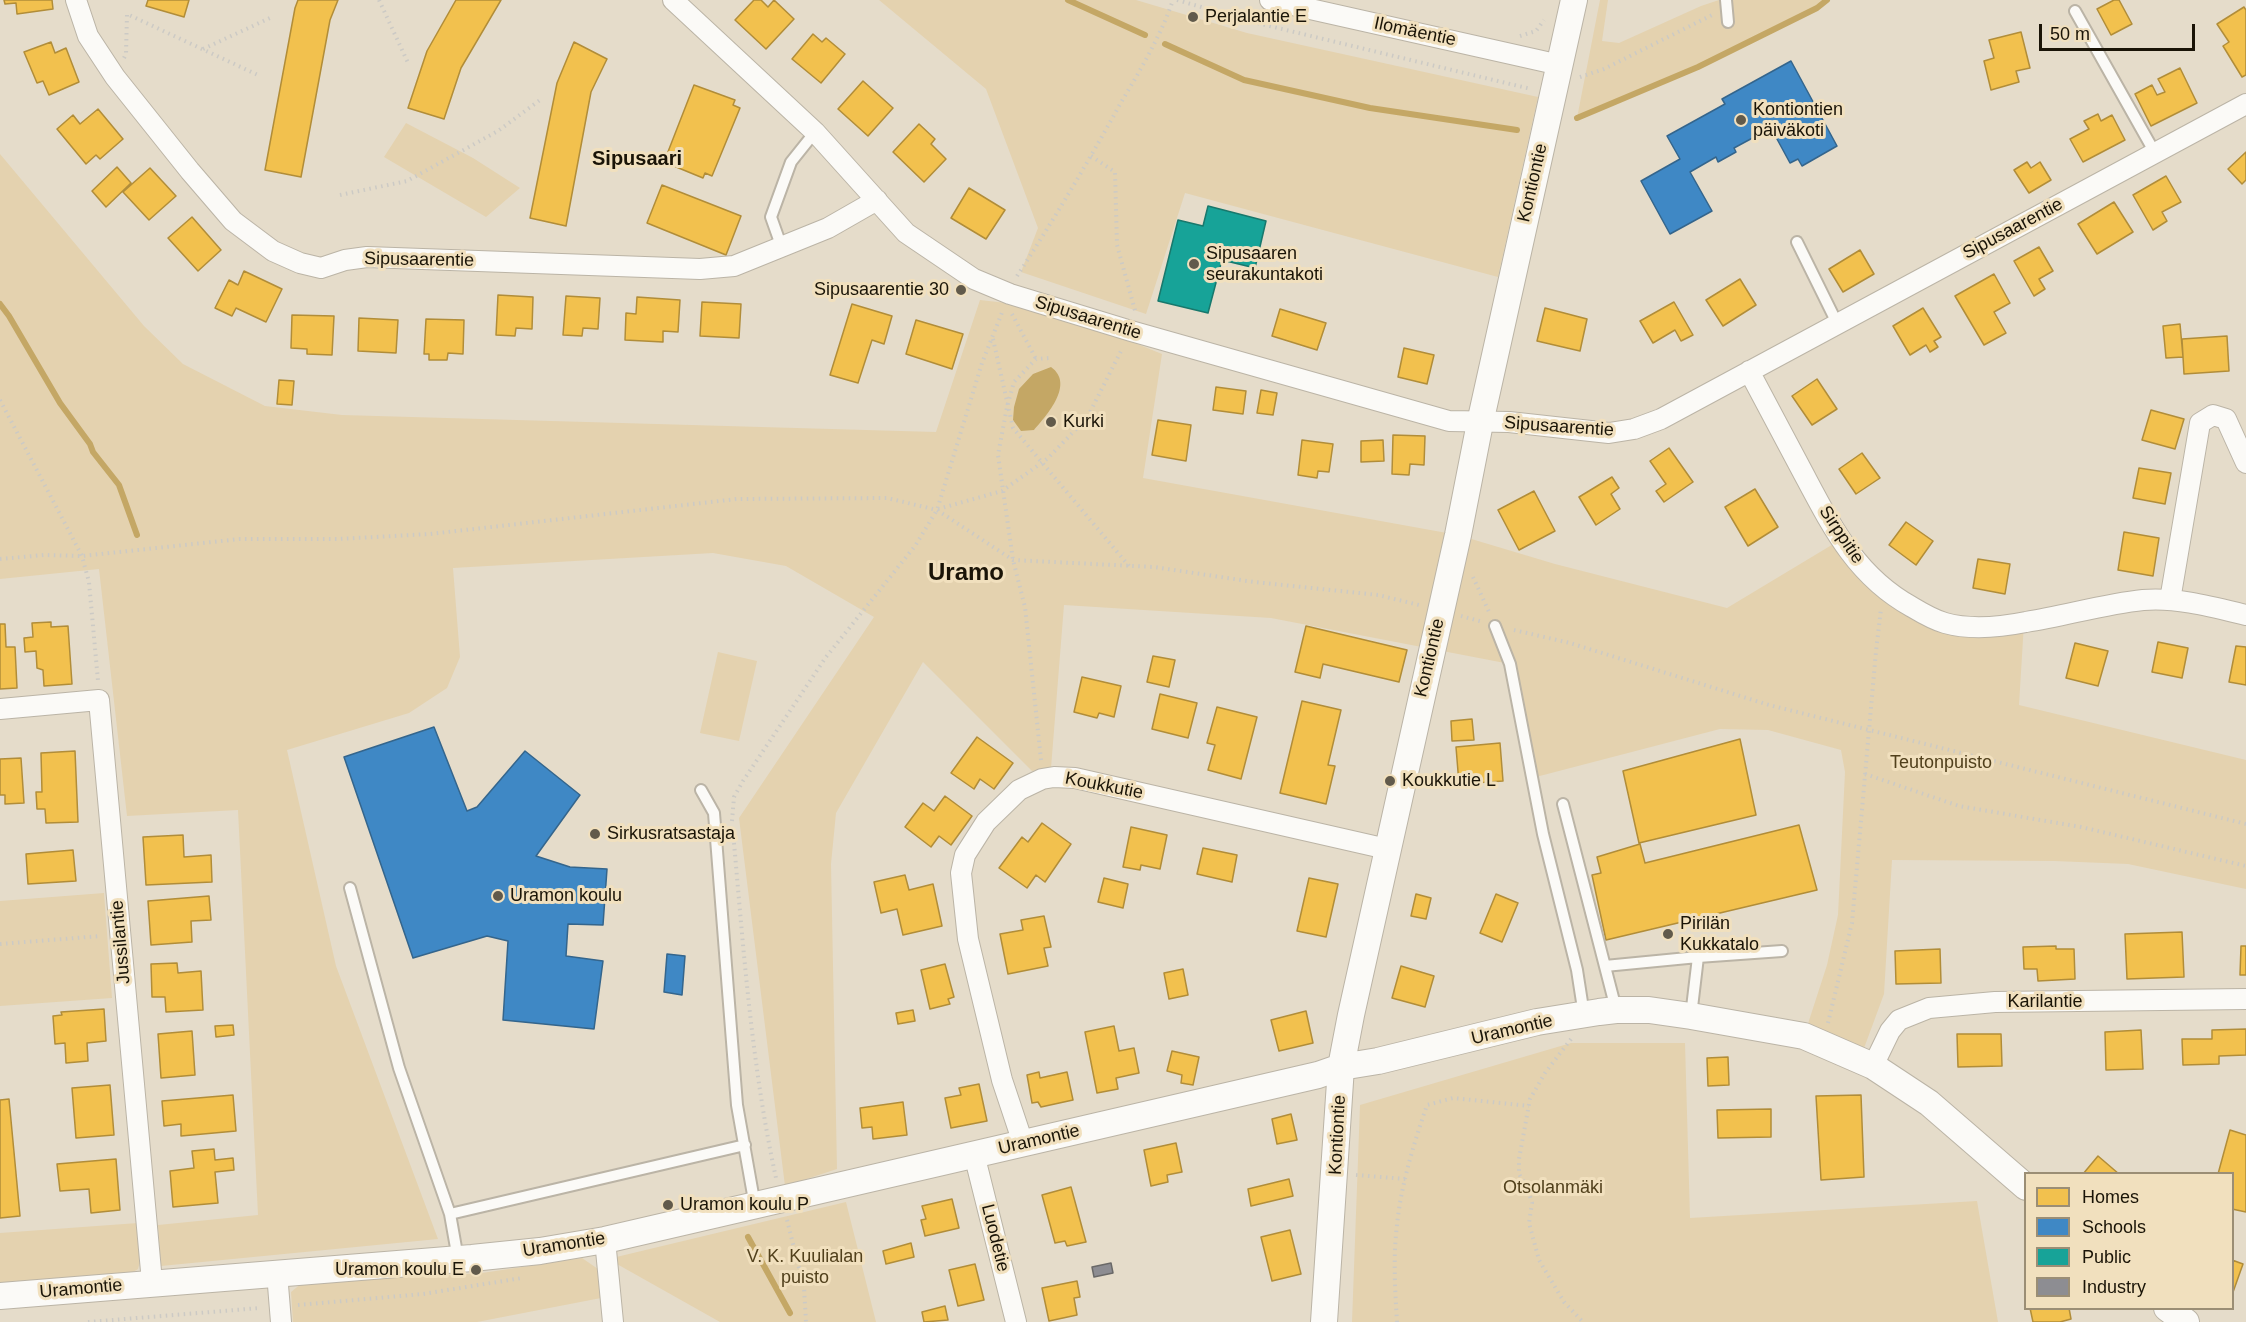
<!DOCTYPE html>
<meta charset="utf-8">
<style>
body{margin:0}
#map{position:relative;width:2246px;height:1322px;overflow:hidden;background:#e5dcca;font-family:Arial,sans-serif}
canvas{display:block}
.legend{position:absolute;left:2024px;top:1172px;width:210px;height:138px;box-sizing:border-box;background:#f1e0be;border:2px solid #9b8e75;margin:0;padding:8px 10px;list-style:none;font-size:18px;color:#1a1407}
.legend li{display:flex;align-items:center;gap:12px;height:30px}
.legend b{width:30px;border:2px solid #9b8e75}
.scale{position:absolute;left:2039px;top:24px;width:156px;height:27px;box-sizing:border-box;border:3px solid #1a1407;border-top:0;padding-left:8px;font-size:18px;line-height:21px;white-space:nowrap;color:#1a1407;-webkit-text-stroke:4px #f1e0be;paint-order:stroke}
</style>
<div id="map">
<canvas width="2246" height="1322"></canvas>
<ul class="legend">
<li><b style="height:16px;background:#f2c14e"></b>Homes</li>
<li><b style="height:16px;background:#3f88c5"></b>Schools</li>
<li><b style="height:16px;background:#17a398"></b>Public</li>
<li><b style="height:16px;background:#8d8d92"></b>Industry</li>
</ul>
<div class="scale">50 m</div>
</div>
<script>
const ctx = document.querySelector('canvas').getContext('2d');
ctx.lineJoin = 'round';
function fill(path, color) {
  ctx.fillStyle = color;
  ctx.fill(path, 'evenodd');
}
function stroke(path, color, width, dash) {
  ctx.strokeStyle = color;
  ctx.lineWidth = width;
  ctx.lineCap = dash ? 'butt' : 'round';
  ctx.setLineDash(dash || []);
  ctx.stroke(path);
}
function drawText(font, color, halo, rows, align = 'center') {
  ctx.font = font + ' Arial,sans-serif';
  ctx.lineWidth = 6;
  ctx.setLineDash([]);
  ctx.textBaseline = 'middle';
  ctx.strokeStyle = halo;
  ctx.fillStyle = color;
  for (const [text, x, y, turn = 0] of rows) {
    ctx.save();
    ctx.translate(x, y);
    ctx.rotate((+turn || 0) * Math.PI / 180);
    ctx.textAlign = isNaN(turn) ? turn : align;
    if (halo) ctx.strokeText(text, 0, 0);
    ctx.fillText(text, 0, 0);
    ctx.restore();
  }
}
fill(new Path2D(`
 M879,0H1136L1247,33L1538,97L1498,277L1185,193L1146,314L1021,272L1038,228L986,89Z
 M1600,0H1608L1602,41L1619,43L1701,6L1719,0H1827L1817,8L1698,67L1577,118Z
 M406,123L473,158L520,188L486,217L384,157Z
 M0,154L144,326L183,364L265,406L342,415L936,432L980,300L1006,303L1130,341L1162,354L1143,478L1458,535L1555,564L1727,608L1840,540L1922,613L2024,623L2019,705L2246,760V889L2128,864L2054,861L1892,860L1884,994L1860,1059L1804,1036L1827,965L1838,915L1845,772L1841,750L1768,730L1720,729L1532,778L1510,664L1271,618L1064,605L1051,768L1032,771L923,662L836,813L831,864L837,1169L785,1186L739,818L874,617L786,566L713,553L453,568L460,657L447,688L409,713L287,750L336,966L438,1239L161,1266L158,1225L258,1215L238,810L127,816L99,569L0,579Z
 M718,652L757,661L739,741L700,733Z
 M104,893L112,998L0,1006V901Z
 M1571,1043H1685L1690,1218L1977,1201L1998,1322H1352L1360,1105Z
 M846,1202L876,1322H720L608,1259Z
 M138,1223L142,1254L138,1269L130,1274L0,1285V1233Z
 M582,1258L598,1269L601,1298L477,1322H293L291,1292L302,1283L482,1273Z`), '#e4d2af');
fill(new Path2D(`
 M1051,367C1075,384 1047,415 1034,430L1021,431L1013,420L1014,407L1019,389L1033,374Z`), '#c4a765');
const homes = new Path2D(`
 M4,0H52L53,9L17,14L16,3L5,4Z
 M148,0H189L184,17L146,6Z
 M298,0H338L330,20L301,177L265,170L295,8Z
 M456,0H501L461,68L444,119L408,108L427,51Z
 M754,0H761L768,7L774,0L794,19L766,49L735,20Z
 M2114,0H2119L2132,24L2111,35L2097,9Z
 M2244,7L2246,10V75L2242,77L2223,46L2229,42L2217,24Z
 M2021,32L2030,68L2016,71L2019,82L1991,90L1984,61L1994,58L1989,40Z
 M813,34L822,42L826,38L845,54L821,83L792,59Z
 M51,42L55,53L66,48L79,82L49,95L43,81L37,83L24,52Z
 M574,42L607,59L591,92L566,226L530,218L557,83Z
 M2180,68L2197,103L2151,126L2135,94L2152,85L2157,95L2165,92L2158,79Z
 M863,81L893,108L868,136L838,109Z
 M694,85L735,100L733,105L740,108L712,176L705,173L703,178L664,162Z
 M98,109L123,139L100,159L96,155L86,164L57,129L73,115L80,124Z
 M2098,114L2101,121L2112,115L2125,140L2083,162L2070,139L2089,129L2084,121Z
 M919,124L935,139L931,144L946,159L924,182L893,152Z
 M2246,152V180L2242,184L2228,169Z
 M2027,162L2031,168L2040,162L2051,180L2029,193L2014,170Z
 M117,167L131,183L106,207L92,191Z
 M150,168L176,196L149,220L123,192Z
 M2166,176L2181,202L2162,212L2167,221L2153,230L2133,195Z
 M662,185L741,216L726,255L647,223Z
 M969,188L1005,210L986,239L951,218Z
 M2114,202L2133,232L2097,254L2078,224Z
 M192,217L221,250L198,271L168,238Z
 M2039,247L2053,271L2039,279L2045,289L2034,296L2014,261Z
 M1860,250L1874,274L1843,292L1829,269Z
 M244,271L282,289L266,322L236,308L232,316L215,308L229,280L238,285Z
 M1994,274L2010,303L1994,312L2006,333L1984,345L1955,296Z
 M1740,279L1756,305L1723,326L1706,300Z
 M498,295L533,297L532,329L516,328L515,336L496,335Z
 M566,296L600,298L598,329L583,328L582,336L563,335Z
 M637,297L680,300L678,332L663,331V342L625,340L626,313L636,314Z
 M702,302L741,304L739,338L700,336Z
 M1674,302L1693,335L1681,341L1675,330L1653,343L1640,321Z
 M852,304L892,316L884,344L872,340L858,383L830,375Z
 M1545,308L1587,319L1580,351L1537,341Z
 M1923,308L1941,337L1934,341L1938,347L1930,352L1926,345L1910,355L1893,326Z
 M1280,309L1326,323L1317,350L1272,336Z
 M292,315L334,316L332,355L307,354V349L291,348Z
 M359,318L398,320L396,353L358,351Z
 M426,319L464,320L463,354L448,353L447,360H429V354H424Z
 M916,320L963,334L952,369L906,354Z
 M2180,324L2183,357L2166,358L2163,326Z
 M2227,336L2229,371L2184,374L2182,339Z
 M1404,348L1434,355L1427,384L1398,377Z
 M1817,379L1837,409L1812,425L1792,396Z
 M279,380L294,381L292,405L277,404Z
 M1216,387L1246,391L1243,414L1213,410Z
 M1261,390L1277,393L1273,415L1257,413Z
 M2151,410L2184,419L2175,449L2142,440Z
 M1158,420L1191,425L1186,461L1152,455Z
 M1393,435L1425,436L1424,465L1410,464L1409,475L1392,474Z
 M1302,440L1333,444L1329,472L1318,471L1317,478L1298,475Z
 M1383,440L1384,461L1361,462V441Z
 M1669,448L1693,482L1664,502L1656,491L1666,484L1650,461Z
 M1862,453L1880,478L1856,494L1839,469Z
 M2139,468L2171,473L2165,504L2133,498Z
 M1612,477L1619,488L1611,494L1620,509L1596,525L1579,497Z
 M1755,489L1778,527L1748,546L1725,507Z
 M1534,491L1555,531L1519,550L1498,510Z
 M1906,522L1933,541L1916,565L1889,545Z
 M2124,532L2159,538L2153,576L2118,570Z
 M1978,559L2010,564L2005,594L1973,588Z
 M51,622V627L68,626L72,684L44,686L43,670L37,668L36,651L25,652L24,638L33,637L32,623Z
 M0,624H5L6,647H15L17,688L0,689Z
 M1306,626L1407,650L1399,682L1323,664L1320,678L1295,672Z
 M2158,642L2188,648L2182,678L2152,672Z
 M2075,643L2108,651L2098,686L2066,678Z
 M2236,646L2246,647V685L2229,682Z
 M1153,656L1175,660L1169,687L1147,682Z
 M1082,677L1121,686L1114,717L1099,713L1097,718L1074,712Z
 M1160,694L1197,703L1188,738L1152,729Z
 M1302,701L1341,710L1328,765L1335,766L1326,804L1280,793Z
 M1217,707L1257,717L1241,779L1208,770L1215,745L1207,743Z
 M1472,719L1474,740L1452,741L1451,721Z
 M977,737L1013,763L994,789L980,779L974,789L951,773Z
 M1740,739L1756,815L1639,843L1623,771Z
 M1500,743L1503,781L1459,784L1456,747Z
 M75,751L78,822L46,823L45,809H37L36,792H42L41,753Z
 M21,758L24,803L5,804V795H0V759Z
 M945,796L972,816L951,845L939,836L931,847L905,827L923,803L934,811Z
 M1042,823L1071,844L1045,882L1036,875L1027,888L999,868L1022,837L1028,842Z
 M1799,825L1817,890L1606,940L1592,875L1601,873L1597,857L1640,844L1645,863Z
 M1131,827L1167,835L1160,869L1141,865L1140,870L1123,867Z
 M183,835L184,857L211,855L212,882L146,885L143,837Z
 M1203,848L1237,855L1232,882L1197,874Z
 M73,850L76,881L28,884L26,854Z
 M905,875L909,890L933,884L942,926L903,935L897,909L881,913L874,882Z
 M1104,878L1128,884L1123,908L1098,902Z
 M1309,878L1338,884L1326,937L1297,931Z
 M1416,894L1431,898L1426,919L1411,916Z
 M1496,894L1518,903L1502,942L1480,933Z
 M209,896L211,920L191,921L192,942L151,945L148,901Z
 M1044,916L1051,947L1044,948L1048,966L1008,974L1000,934L1023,930L1021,920Z
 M2182,932L2184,977L2127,979L2125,934Z
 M2056,946V949H2074L2075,979L2038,981L2037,969H2024L2023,947Z
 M2241,946H2246V975H2240Z
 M1940,949L1941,983L1896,984L1895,951Z
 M177,963L178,973L201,971L203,1010L166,1012L165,997H152L151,964Z
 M945,964L954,997L948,999L950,1004L930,1009L921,970Z
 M1401,966L1434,976L1425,1007L1392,998Z
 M1183,969L1188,995L1169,999L1164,973Z
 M104,1009L106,1041L87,1043L88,1061L66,1063L65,1043L55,1044L53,1016L62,1015L61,1012Z
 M913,1010L915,1021L898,1024L896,1013Z
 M1306,1011L1313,1043L1279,1051L1271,1020Z
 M233,1025L234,1035L216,1037L215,1026Z
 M1114,1026L1119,1051L1134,1048L1139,1073L1116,1078L1118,1089L1097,1093L1085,1032Z
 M2246,1029V1055L2219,1056V1064L2183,1065L2182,1039H2212V1030Z
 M2141,1030L2143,1069L2106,1070L2105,1032Z
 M192,1031L195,1075L161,1078L158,1034Z
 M1957,1034H2001L2002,1066L1958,1067Z
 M1172,1051L1199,1057L1193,1085L1181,1083L1182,1075L1167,1071Z
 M1728,1057L1729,1085L1708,1086L1707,1058Z
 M1039,1072L1040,1078L1067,1072L1073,1100L1041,1107L1038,1102L1032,1103L1027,1075Z
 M979,1084L987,1121L951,1128L945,1098L961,1095L959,1088Z
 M110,1085L114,1135L76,1138L72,1088Z
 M233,1095L236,1131L181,1136V1124L164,1126L162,1101Z
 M1861,1095L1864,1177L1821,1180L1816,1096Z
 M9,1099L20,1216L0,1218V1100Z
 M903,1102L907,1135L873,1139L872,1127L862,1128L860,1108Z
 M1771,1109V1137L1718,1138L1717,1110Z
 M1291,1114L1297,1140L1277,1144L1272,1119Z
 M2230,1130L2246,1135V1212L2232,1209V1174H2218Z
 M1176,1143L1182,1172L1167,1175L1168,1182L1151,1186L1144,1150Z
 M214,1149L215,1160L233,1158L234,1170L215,1172L218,1203L173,1207L170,1171L194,1168L192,1151Z
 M2098,1156L2119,1174H2083Z
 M116,1159L120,1210L91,1213L89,1189L60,1191L57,1164Z
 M1289,1179L1293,1196L1251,1206L1248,1189Z
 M1071,1187L1086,1242L1067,1246L1065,1241L1055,1243L1042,1195Z
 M952,1199L959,1228L925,1236L921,1220L926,1219L922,1206Z
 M1290,1230L1301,1274L1272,1281L1261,1237Z
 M911,1243L914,1257L886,1264L883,1251Z
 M2232,1260L2243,1264L2232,1295Z
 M975,1264L984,1300L958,1306L949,1270Z
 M1077,1281L1080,1297L1074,1298L1077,1315L1049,1321L1042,1288Z
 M945,1306L948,1320L924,1322L922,1312Z
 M2030,1308H2069L2071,1319L2060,1322H2033Z`);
fill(homes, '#f2c14e');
stroke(homes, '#b18d39', 1.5);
const schools = new Path2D(`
 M1791,61L1837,146L1802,166L1798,159L1790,163L1771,128L1734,148L1736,152L1718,162L1716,157L1690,172L1712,211L1670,234L1641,181L1680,159L1667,136L1725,104L1722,99Z
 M434,727L467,811L477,807L525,751L580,795L536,856L570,867L607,869L603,925L568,924L566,956L603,961L594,1029L503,1020L508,941L487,936L413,958L344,757Z
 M667,954L685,956L682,995L664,992Z`);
fill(schools, '#3f88c5');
stroke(schools, '#34658c', 1.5);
const public = new Path2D(`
 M1208,206L1266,221L1255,268L1222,260L1208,313L1158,301L1178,220L1203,226Z`);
fill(public, '#17a398');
stroke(public, '#18786c', 1.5);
const industry = new Path2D(`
 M1111,1263L1113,1273L1094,1277L1092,1267Z`);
fill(industry, '#8d8d92');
stroke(industry, '#6a6968', 1.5);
stroke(new Path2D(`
 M1068,0L1145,35
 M1165,44L1244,80L1370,108L1517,130
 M1577,118L1698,67L1817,8L1827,0
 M0,304L9,316L60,403L90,444L93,452L119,485L137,535
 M748,1237L790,1313`), '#c4a765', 6);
const service = new Path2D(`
 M1726,0L1728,22
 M2075,11L2155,153
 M1797,242L1837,323
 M782,248L771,217L791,162L815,132
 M1495,626L1510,664L1543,834L1577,970L1584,1015
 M701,790L714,813L737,1105L755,1206
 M1563,804L1616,1009
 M350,888L399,1068L450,1214L458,1259
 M1698,957L1782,951
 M1605,966L1698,957L1691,1016
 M450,1214L745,1145`);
const minor = new Path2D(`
 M76,0L88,36L115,77L190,171L233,221L273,251L300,263L321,268L345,260L367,257L700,269L734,266L828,228L877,200
 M673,0L815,132L906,233L974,279L1010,294L1131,331L1449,421L1509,422L1609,433L1634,429L1661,419L2246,104
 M1270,0L1560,65
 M1749,371C1766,403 1783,435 1800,467C1830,523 1854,575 1912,607C1922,613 1934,620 1945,623C1970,630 2001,627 2026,622C2065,616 2104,604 2143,600C2177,597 2213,607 2246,615
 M2170,600L2200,423L2213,415L2226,419L2246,463
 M0,709L99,700L152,1282
 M1873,1066L1890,1031L1899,1020L1929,1008L1995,1002L2246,999
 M1023,1143L1002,1080L968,939L961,873L965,855L986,822L1019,790L1042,779L1054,777L1075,778L1387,849
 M974,1154L1016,1322
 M605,1240L613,1322
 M277,1273L281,1322`);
const tertiary = new Path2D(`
 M0,1296L472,1258L540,1251L605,1240L1318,1075L1341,1067L1378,1061L1537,1022L1599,1012L1616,1010H1649L1691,1016L1804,1036L1873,1066L1929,1103L2026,1187
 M2167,1308L2186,1322
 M1324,1322L1341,1067L1351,1015L1458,535L1480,423L1574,0`);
stroke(service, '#bbb4a6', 14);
stroke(minor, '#bbb4a6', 22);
stroke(tertiary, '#bbb4a6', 28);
stroke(new Path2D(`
 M379,0L409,65
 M1177,0L1257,23L1531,89
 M1520,36L1536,31L1544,20
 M203,49L270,18
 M124,58L126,54L127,14L260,76
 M1580,77L1604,69L1714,14
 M1091,156L1115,172L1117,245L1136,314
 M340,195L407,181L498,131L540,100
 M1017,276C1053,221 1087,164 1119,106C1139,72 1160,38 1173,0
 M1012,314L1036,359
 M993,339L1013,428L1129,566
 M0,400L82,556L89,582L98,681
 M938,509L1002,491L1047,459L1087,418L1122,349
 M0,559L44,555L82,556L240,539H338L430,534L737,499L887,498L937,510L1013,560L1154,567L1254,582L1378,595L1419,605
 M1473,577L1490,614
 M1461,616L1483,622
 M1514,630L1570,643L1769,705L2246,824
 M1041,760L1025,607L1013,560L998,455L1007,407L1014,382L1036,359L1049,358
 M1865,774L1959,806L2081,827L2246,866
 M732,821L734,797L743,781L826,657L915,546L937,510L982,363L1003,310
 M734,843C744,955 752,1068 776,1178
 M0,944L101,936
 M1828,1023L1852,923L1876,651L1881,609
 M1571,1039L1545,1073L1530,1099L1519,1159V1174L1527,1187L1532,1203L1529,1223L1539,1260L1564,1302L1583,1322
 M1356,1175L1406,1179
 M787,1220L804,1287L806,1322
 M298,1305L423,1294L522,1278
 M88,1322L260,1308
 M1397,1322C1395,1290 1393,1257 1397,1225C1401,1185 1414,1143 1427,1105L1453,1098L1529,1106`), '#cccac5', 4, [1.5, 4.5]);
stroke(service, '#fbfaf7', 10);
stroke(minor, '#fbfaf7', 20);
stroke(tertiary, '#fbfaf7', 26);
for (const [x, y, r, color] of [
 [1193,17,6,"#615a4b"],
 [1741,120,6,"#615a4b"],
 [1194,264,6,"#615a4b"],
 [961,290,6,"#615a4b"],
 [1051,422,6,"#615a4b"],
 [1390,781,6,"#615a4b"],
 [595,834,6,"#615a4b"],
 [498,896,6,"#615a4b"],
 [1668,934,6,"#615a4b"],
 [668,1205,6,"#615a4b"],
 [476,1270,6,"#615a4b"]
]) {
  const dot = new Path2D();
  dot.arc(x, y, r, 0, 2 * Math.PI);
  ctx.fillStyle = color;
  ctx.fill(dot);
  stroke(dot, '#f1e0be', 2);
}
drawText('18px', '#1a1407', '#f1e0be', [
 ["Perjalantie E",1205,17],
 ["Kontiontien",1753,110],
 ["päiväkoti",1753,131],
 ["Sipusaaren",1206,254],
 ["seurakuntakoti",1206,275],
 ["Sipusaarentie 30",949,290,"right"],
 ["Kurki",1063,422],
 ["Koukkutie L",1402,781],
 ["Sirkusratsastaja",607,834],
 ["Uramon koulu",510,896],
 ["Pirilän",1680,924],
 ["Kukkatalo",1680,945],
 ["Uramon koulu P",680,1205],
 ["Uramon koulu E",464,1270,"right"]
], 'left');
drawText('18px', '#1a1407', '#f1e0be', [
 ["Ilomäentie",1415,32,12],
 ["Kontiontie",1533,183,-77],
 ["Sipusaarentie",2013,229,-28],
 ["Sipusaarentie",419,260,1],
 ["Sipusaarentie",1088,318,17],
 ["Sipusaarentie",1559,427,4],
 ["Sirppitie",1841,535,56],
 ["Kontiontie",1430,658,-77],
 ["Koukkutie",1104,786,11],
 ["Jussilantie",121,942,-95],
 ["Karilantie",2045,1002],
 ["Uramontie",1512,1030,-13],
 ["Kontiontie",1338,1135,-87],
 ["Uramontie",1039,1140,-13],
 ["Luodetie",995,1238,76],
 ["Uramontie",564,1245,-9],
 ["Uramontie",81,1289,-5]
]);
drawText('18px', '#51401c', '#f1e0be', [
 ["Teutonpuisto",1941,763],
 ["Otsolanmäki",1553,1188],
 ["V. K. Kuulialan",805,1257],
 ["puisto",805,1278]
]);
drawText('bold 20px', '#1a1407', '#f1e0be', [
 ["Sipusaari",637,159]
]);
drawText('bold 24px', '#1a1407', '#f1e0be', [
 ["Uramo",966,573]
]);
</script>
